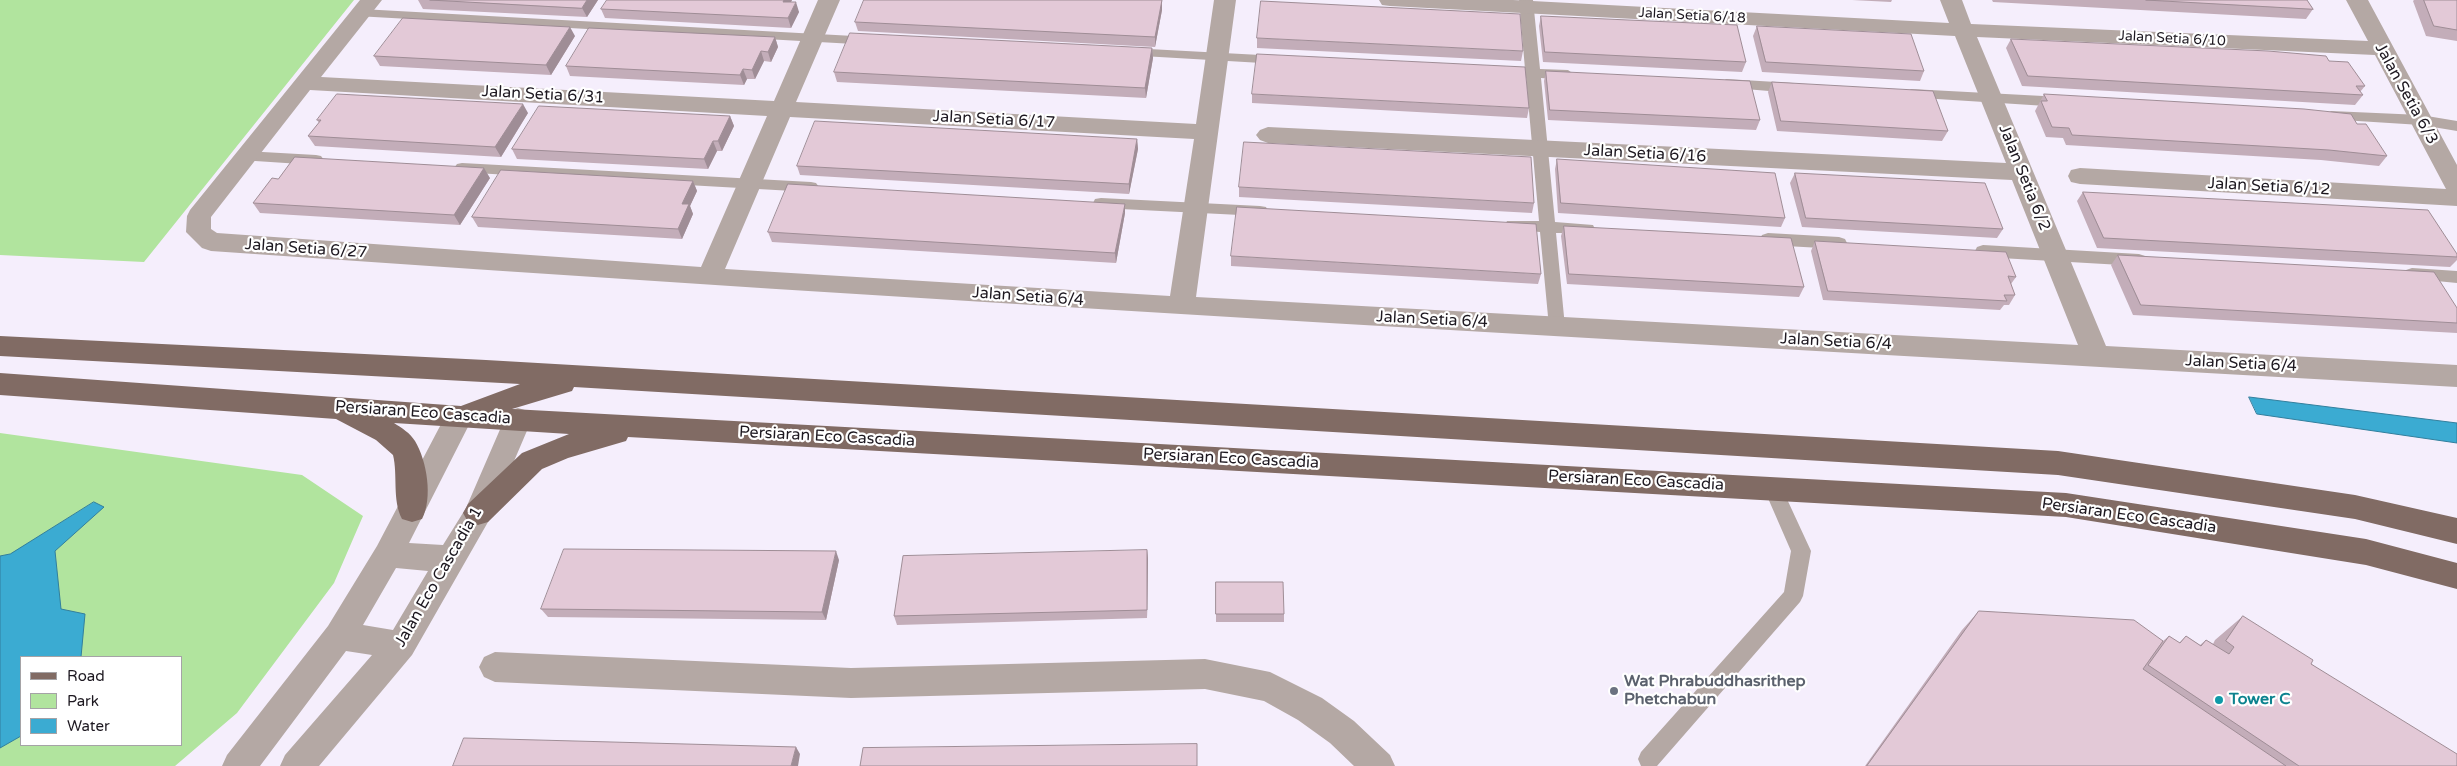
<!DOCTYPE html>
<style>
body{margin:0}
#map{position:relative;width:2457px;height:766px;overflow:hidden;background:#f5eefc;font-family:"Varela Round",sans-serif}
canvas{display:block}
.legend{position:absolute;left:20px;top:656px;width:162px;height:90px;box-sizing:border-box;background:#fff;border:1px solid #a5a3a6;margin:0;padding:6px 9px;list-style:none;font-size:15px;color:#1d1820}
.legend li{display:flex;align-items:center;gap:10px;height:25px}
.legend b{width:25px;border:1px solid #a5a3a6}
</style>
<div id="map">
<canvas width="2457" height="766"></canvas>
<ul class="legend">
<li><b style="height:6px;background:#816b64"></b>Road</li>
<li><b style="height:14px;background:#b1e49e"></b>Park</li>
<li><b style="height:14px;background:#3babd2"></b>Water</li>
</ul>
</div>
<script>
const ctx = document.querySelector('canvas').getContext('2d');
ctx.lineJoin = 'round';
function fill(path, color) {
  ctx.fillStyle = color;
  ctx.fill(path, 'evenodd');
}
function stroke(path, color, width, dash) {
  ctx.strokeStyle = color;
  ctx.lineWidth = width;
  ctx.lineCap = dash ? 'butt' : 'round';
  ctx.setLineDash(dash || []);
  ctx.stroke(path);
}
function drawText(font, color, halo, rows, align = 'center') {
  ctx.font = font + ' "Varela Round",sans-serif';
  ctx.lineWidth = 4.5;
  ctx.setLineDash([]);
  ctx.textBaseline = 'middle';
  ctx.strokeStyle = halo;
  ctx.fillStyle = color;
  for (const [text, x, y, turn = 0] of rows) {
    ctx.save();
    ctx.translate(x, y);
    ctx.rotate((+turn || 0) * Math.PI / 180);
    ctx.textAlign = isNaN(turn) ? turn : align;
    if (halo) ctx.strokeText(text, 0, 0);
    ctx.fillText(text, 0, 0);
    ctx.restore();
  }
}
fill(new Path2D(`
 M0,0H354L144,262L0,255Z
 M0,433L302,475L363,516L334,583L237,713L175,766H0ZM21,657H181V745H21Z`), '#b1e49e');
const water = new Path2D(`
 M2249,397L2457,423V443L2257,414Z
 M94,502L104,507L55,551L61,609L85,614L81,657H21V736L0,748V556L10,554Z`);
fill(water, '#3babd2');
stroke(water, '#327f9d', 1);
fill(new Path2D(`
 M1519,0H1533L1540,69L1568,70L1575,75L1568,80L1541,78L1555,222L1593,225L1595,229L1593,233H1556L1565,327L1563,331L1557,333L1551,331L1549,327L1540,232L1507,229L1505,225L1507,221H1539L1526,78L1502,77L1495,72L1502,67L1525,69Z
 M361,9L872,37L879,41L872,45L356,16L354,13Z
 M1130,48L1279,56L1286,60L1279,64L1125,55L1123,52Z
 M1726,79L1793,83L1800,88L1793,93L1721,87L1719,84Z
 M1911,89L2062,97L2069,102L2062,107L1906,97L1904,94Z
 M2331,111L2421,115L2457,121V131L2421,125L2326,119L2324,116Z
 M245,151L316,155L321,156L324,160L321,164L316,165L240,160L237,156Z
 M462,163L811,182L816,183L819,187L816,191L811,192L457,172L454,168L457,164Z
 M1101,198L1260,206L1266,207L1268,211L1266,215L1260,216L1101,208L1095,207L1093,203L1095,199Z
 M1768,233L1839,237L1845,239L1847,243L1845,247L1839,249L1768,245L1762,243L1760,239L1762,235Z
 M1983,245L2139,254L2145,256L2147,260L2145,264L2139,266L1983,257L1977,255L1975,251L1977,247Z
 M2412,268L2457,271V283L2406,278L2404,274L2406,270Z
 M1773,481L1780,484L1811,551L1803,596L1800,602L1657,766H1641L1638,759L1641,752L1784,592L1791,551L1764,489L1766,484Z`), '#b4a8a4');
fill(new Path2D(`
 M360,0H382L321,77L774,101L818,0H840L796,102L1196,124L1214,0H1236L1196,297L2078,345L2012,180L1268,143L1260,140L1256,135L1260,130L1268,127L2006,163L1955,36L1390,6L1382,5L1379,0H1513L1949,23L1940,0H1962L1971,24L2368,41L2346,0H2368L2457,165V206L2080,184L2071,182L2068,176L2071,170L2080,168L2446,189L2375,55L1977,37L2106,346L2457,365V387C1708,345 959,304 211,251L202,248L186,232L187,216L190,210ZM310,90L767,116L701,267L217,233L211,229V217ZM790,117L1194,139L1170,296L725,269Z
 M459,406L469,409L473,417L409,543L443,545L466,508L508,411L518,408L528,411L532,419L488,522L412,655L319,766H280L285,755L372,655L346,651L260,766H222L227,755L328,626L377,546L449,409ZM396,568L428,571L393,630L363,625Z
 M495,652L851,668L1205,659L1270,672L1322,698L1354,721L1390,755L1395,766H1354L1330,743L1298,720L1264,701L1205,689L851,698L495,682L484,677L479,667L484,657Z`), '#b4a8a4');
fill(new Path2D(`
 M0,336L486,360L2058,451L2355,495L2457,518V544L2355,519L2058,475L574,387L572,391L512,409L2066,493L2366,539L2457,563V589L2366,565L2066,517L628,437L626,441L568,458L542,469L488,522L478,525L468,522L463,513L468,504L522,453L569,434L394,423C402,428 410,433 415,441C427,461 433,498 422,519L412,522L402,519C392,500 398,475 393,455L376,440L336,419L0,395V373L461,406L520,384L0,356Z`), '#816b64');
fill(new Path2D(`
 M418,0H598L587,17L423,9Z
 M792,0L791,2L799,12L791,28L605,18L601,9Z
 M1162,0V10L1155,47L858,31L855,22Z
 M1852,0H1892L1891,2Z
 M1992,0H2307L2313,9L2306,19L1993,2Z
 M2414,0H2457V41L2426,36L2413,1Z
 M1541,16L1746,62L1742,72L1543,62L1539,26Z
 M1757,26L1924,71L1920,81L1762,72L1753,36Z
 M575,36L551,75L380,66L374,56Z
 M775,37L778,47L771,62L764,61L755,79H747L744,85L570,76L566,66Z
 M1257,38L1523,51L1521,61L1257,48Z
 M2011,39L2365,86L2360,92L2363,95L2355,105L2022,86L2006,48Z
 M1152,48L1153,58L1146,98L837,82L834,72Z
 M1546,71L1760,120L1756,130L1548,120L1544,81Z
 M1772,82L1948,131L1942,141L1777,131L1768,92Z
 M1252,94L1529,108L1527,118L1252,103Z
 M2044,94L2357,124L2387,156L2379,166L2321,160L2066,145L2063,138L2046,137L2035,111Z
 M528,113L501,157L315,146L308,136L319,123L317,120Z
 M730,116L734,126L722,151H717L708,169L517,159L512,149Z
 M1137,139L1138,149L1129,194L800,175L797,166Z
 M1557,159L1785,218L1781,227L1558,213L1555,169Z
 M1795,173L2003,229L1997,238L1802,227L1790,183Z
 M490,178L460,225L260,213L253,203L278,179Z
 M693,181L697,191L690,206L693,214L682,239L478,227L472,217Z
 M1239,187L1534,203L1532,213L1239,197Z
 M2083,192L2457,254V260L2450,267L2097,248L2077,201Z
 M1125,213L1116,263L772,242L768,232Z
 M1564,226L1804,287L1799,297L1567,284L1561,236Z
 M1815,241L2016,277L2011,284L2015,295L2009,305H2004L2000,310L1823,300L1811,251Z
 M2118,255L2457,323V333L2133,315L2111,265Z
 M1231,256L1541,274L1538,284L1231,266Z
 M1147,550L1148,559L1147,618L897,625L894,616Z
 M839,560L826,620L548,617L541,609Z
 M1216,582L1284,614V622H1216Z
 M1979,611L2163,641L2169,636L2179,643L2186,636L2200,645L2206,640L2213,644L2215,640L2243,616L2457,766H1865L1962,630Z`), '#c3adb9');
fill(new Path2D(`
 M587,0H598L587,17L582,8Z
 M784,0H792L786,11L783,2Z
 M1162,0V10L1155,47V37Z
 M796,2L799,12L791,28L788,18Z
 M570,27L575,36L551,75L546,65Z
 M775,37L778,47L771,62L768,52Z
 M1152,48L1153,58L1146,98L1145,88Z
 M761,51L764,61L755,79L752,70Z
 M743,69L747,79L744,85L740,75Z
 M523,104L528,113L501,157L495,147Z
 M730,116L734,126L722,151L718,141Z
 M1137,139L1138,149L1129,194V184Z
 M713,141L717,151L708,169L704,159Z
 M484,168L490,178L460,225L454,215Z
 M693,181L697,191L690,206L693,214L682,239L678,229L682,204Z
 M1125,204V213L1116,263L1115,253Z
 M1147,550L1148,559L1147,618Z
 M836,551L839,560L826,620L822,612Z
 M796,747L800,754L798,766H791Z`), '#9f8d96');
const building = new Path2D(`
 M430,0H587L582,8Z
 M607,0H784L783,2H796L788,18L601,9Z
 M864,0H1162L1155,37L855,22Z
 M2146,0H2307L2313,9Z
 M2424,0H2457V30L2434,26Z
 M1261,1L1520,14L1523,51L1257,38Z
 M1541,16L1737,25L1746,62L1545,52Z
 M403,18L570,27L546,65L374,56Z
 M1757,26L1911,34L1924,71L1766,62Z
 M589,28L775,37L768,52L761,51L752,70L743,69L740,75L566,66Z
 M850,33L1152,48L1145,88L834,72Z
 M2011,39L2268,51L2326,56L2329,61L2348,62L2365,86H2356L2363,95L2028,76Z
 M1257,54L1525,67L1529,108L1252,94Z
 M1546,71L1750,81L1760,120L1550,110Z
 M1772,82L1933,91L1948,131L1781,121Z
 M337,94L523,104L495,147L308,136L321,120H317Z
 M2044,94L2304,109L2351,114L2357,124H2366L2387,156L2329,150L2072,135L2069,128L2052,127L2041,101H2047Z
 M539,106L730,116L718,141H713L704,159L512,149Z
 M815,121L1137,139L1129,184L797,166Z
 M1244,142L1531,157L1534,203L1239,187Z
 M295,157L484,168L454,215L253,203L272,178L278,179Z
 M1557,159L1775,173L1785,218L1561,203Z
 M501,170L693,181L682,204H689L678,229L472,217Z
 M1795,173L1985,183L2003,229L1806,218Z
 M788,184L1125,204L1115,253L768,232Z
 M2083,192L2428,210L2457,254V257L2104,238Z
 M1237,207L1536,224L1541,274L1231,256Z
 M1564,226L1791,238L1804,287L1569,274Z
 M1815,241L2006,252L2016,277L2008,276L2015,295H2004L2007,301L1828,291Z
 M2118,255L2434,272L2457,308V323L2141,305Z
 M564,549L836,551L822,612L541,609Z
 M1147,550V610L894,616L903,556Z
 M1216,582H1283L1284,614H1216Z
 M1979,611L2134,620L2163,641L2143,669L2286,766H1867Z
 M2243,616L2313,660L2311,664L2457,754V766H2299L2148,665L2169,636L2180,643L2186,636L2201,646L2206,640L2229,654L2234,647L2226,641Z
 M464,738L796,747L791,766H453Z
 M1197,744V766H860L863,748Z`);
fill(building, '#e3c9d7');
stroke(building, '#9f8d96', 1);
for (const [x, y, r, color] of [
 [1614,691,5,"#6b7280"],
 [2219,700,5,"#0f9aa8"]
]) {
  const dot = new Path2D();
  dot.arc(x, y, r, 0, 2 * Math.PI);
  ctx.fillStyle = color;
  ctx.fill(dot);
  stroke(dot, '#fff', 2);
}
drawText('14px', '#1d1820', '#fff', [
 ["Jalan Setia 6/18",1692,16,3],
 ["Jalan Setia 6/10",2172,39,3]
]);
drawText('16px', '#1d1820', '#fff', [
 ["Jalan Setia 6/3",2406,94,61],
 ["Jalan Setia 6/31",543,95,3],
 ["Jalan Setia 6/17",994,120,3],
 ["Jalan Setia 6/16",1645,154,3],
 ["Jalan Setia 6/2",2024,178,68],
 ["Jalan Setia 6/12",2269,187,3],
 ["Jalan Setia 6/27",306,249,4],
 ["Jalan Setia 6/4",1028,297,4],
 ["Jalan Setia 6/4",1432,320,3],
 ["Jalan Setia 6/4",1836,342,3],
 ["Jalan Setia 6/4",2241,364,3],
 ["Persiaran Eco Cascadia",423,413,4],
 ["Persiaran Eco Cascadia",827,437,3],
 ["Persiaran Eco Cascadia",1231,459,3],
 ["Persiaran Eco Cascadia",1636,481,3],
 ["Persiaran Eco Cascadia",2129,516,8],
 ["Jalan Eco Cascadia 1",439,577,-60]
]);
drawText('bold 16px', '#5b616d', '#fff', [
 ["Wat Phrabuddhasrithep",1624,682],
 ["Phetchabun",1624,700]
], 'left');
drawText('bold 16px', '#0d838f', '#fff', [
 ["Tower C",2229,700]
], 'left');
</script>
